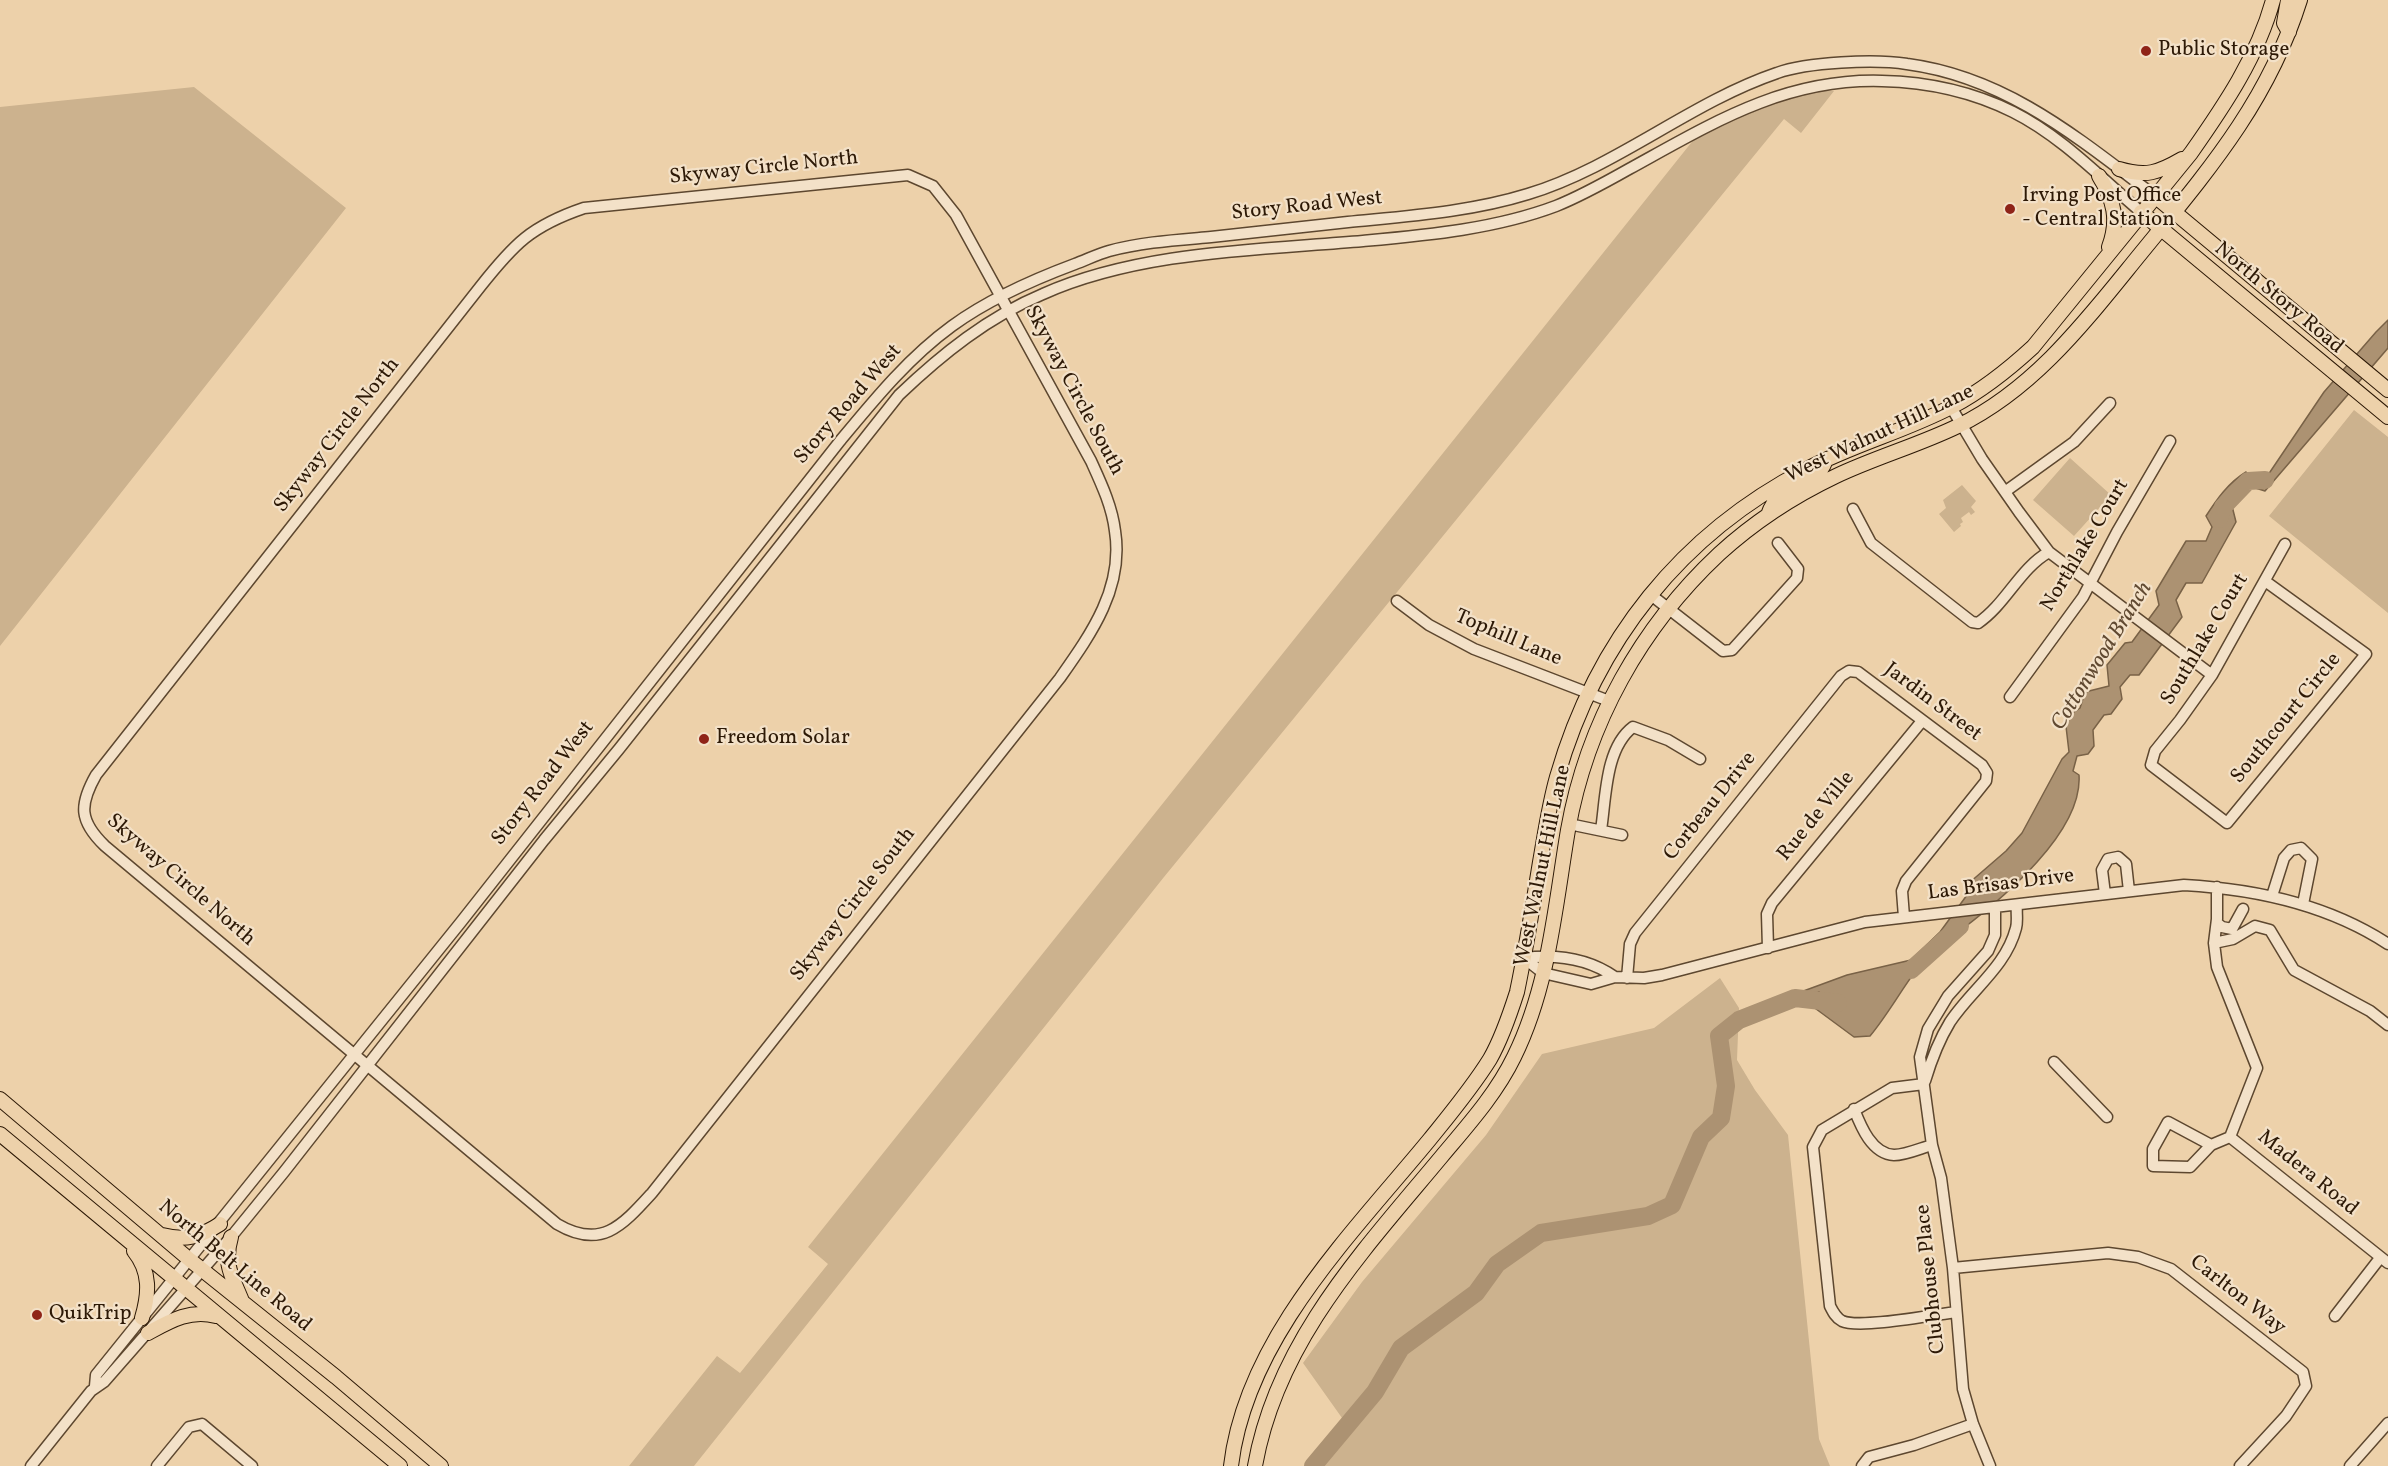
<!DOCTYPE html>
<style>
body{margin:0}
canvas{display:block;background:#edd1aa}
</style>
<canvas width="2388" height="1466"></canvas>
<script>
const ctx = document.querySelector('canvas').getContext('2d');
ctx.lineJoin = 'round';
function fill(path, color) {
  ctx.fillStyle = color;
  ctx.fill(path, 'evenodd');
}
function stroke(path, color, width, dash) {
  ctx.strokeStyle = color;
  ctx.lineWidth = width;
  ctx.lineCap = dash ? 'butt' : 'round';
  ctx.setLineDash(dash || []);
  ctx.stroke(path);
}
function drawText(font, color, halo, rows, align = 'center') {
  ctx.font = font + ' Vollkorn,serif';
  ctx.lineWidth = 4.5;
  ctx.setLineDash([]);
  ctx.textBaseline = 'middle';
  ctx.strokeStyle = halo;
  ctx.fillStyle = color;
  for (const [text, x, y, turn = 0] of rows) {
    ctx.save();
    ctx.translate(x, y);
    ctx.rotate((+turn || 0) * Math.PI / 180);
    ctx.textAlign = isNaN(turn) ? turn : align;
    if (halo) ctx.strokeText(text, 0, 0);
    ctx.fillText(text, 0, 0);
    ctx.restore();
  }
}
fill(new Path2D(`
 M194,87L346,208L0,646V107Z
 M1816,91H1834L1801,133L1784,119L1164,877L694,1466H629L717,1356L740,1373L828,1264L808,1247L1695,138C1738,115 1770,104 1816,91Z
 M2354,410L2388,437V613L2269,516Z
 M2070,458L2111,495L2074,536L2033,500Z
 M1962,485L1976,501L1971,507L1975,512L1971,515L1969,512L1961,518L1963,522L1960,524L1961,526L1954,532L1939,514L1946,508L1943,500Z
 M1720,978L1739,1008L1737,1060L1755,1090L1788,1135L1819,1439L1830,1466H1324L1347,1425L1303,1363L1362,1282L1486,1135L1542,1054L1654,1028Z`), '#ccb28e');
const water = new Path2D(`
 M2388,320V348L2265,491L2249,486L2236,485L2230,498L2236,522L2202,583H2186L2176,600L2182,617L2139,675H2130L2120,687L2122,699L2111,714L2104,715L2093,730L2094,746L2088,754L2077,756L2073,771L2079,775C2083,832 2002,899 1961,930C1952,936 1942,940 1934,948C1908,976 1894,1007 1870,1036L1854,1037L1812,1006L1819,992L1772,1014L1768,1004L1847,975L1911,960L1940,932L1967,895L1969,883L2006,851L2022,833L2062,759L2069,752L2065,718L2080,708L2085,692L2109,686L2107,665L2125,643L2132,642L2159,605L2156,591L2186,541H2206L2212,527L2206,516C2217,499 2228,483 2246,472L2254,479L2262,478L2270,472L2324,392L2376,332Z`);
fill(water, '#ac9272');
stroke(water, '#796247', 1.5);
stroke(new Path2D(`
 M2219,519L2223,507L2248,481L2265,480
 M1911,970L1960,926
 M1313,1466L1375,1392L1401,1348L1476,1293L1497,1264L1541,1233L1648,1216L1672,1205L1701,1137L1721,1118L1726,1086L1719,1036L1739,1020L1795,998L1838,1003`), '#ac9272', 18);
const minor = new Path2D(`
 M908,175L933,186L956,215L1091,461C1101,483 1112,506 1115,531C1124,588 1091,634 1060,678L652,1193C622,1226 601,1250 557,1224L105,846C79,821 79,805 96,775L480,287C514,244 531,226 584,208Z
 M1951,407L1982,459L2019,512L2049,552L2212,675
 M2006,491L2074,442L2110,403
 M1853,509L1871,543L1972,622L1978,623C2006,604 2020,568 2049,552
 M2265,581L2366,654L2227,823L2151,765L2155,751L2180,720L2212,675L2285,544
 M1651,595L1723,651L1732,650L1797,578L1798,569L1778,543
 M1397,601L1429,625L1474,649L1609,701
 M2010,697L2083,597L2117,532L2170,441
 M1569,824L1622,835
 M1601,830C1606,798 1605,748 1633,727L1668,740L1700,759
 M2105,894L2102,870L2108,859L2118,857L2126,864L2129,891
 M2272,896L2284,858L2291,850L2301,848L2312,859L2303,904
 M2217,923L2222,927L2232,929L2243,909
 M2214,943L2233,939L2255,926L2270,930L2294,970L2370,1011L2388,1025
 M1768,948L1767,914L1772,903L1922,721
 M1524,958L1543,973L1591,984L1615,977L1644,978L1662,975L1865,922L2184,885C2255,889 2327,904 2388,944
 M1524,958C1557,954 1588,958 1615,977
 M1627,978L1630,944L1635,933L1841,676L1849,671L1858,672L1982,765L1987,773L1986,781L1906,881L1902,891L1904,917
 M2054,1062L2107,1117
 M1925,1081C1931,1061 1939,1040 1950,1022C1971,990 2006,967 2016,928C2018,921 2016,913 2017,905
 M1924,1084L1892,1088L1822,1130L1813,1147L1830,1306C1833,1312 1836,1318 1842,1321C1859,1329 1933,1315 1956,1312
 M1854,1109C1861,1127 1872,1154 1894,1155C1906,1155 1921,1148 1932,1145
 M2168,1122L2211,1145L2190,1167L2153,1166V1149Z
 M2230,1137L2388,1263
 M2211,1145L2230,1137L2257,1068L2217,967L2214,943L2217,919V887
 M1953,1268L2108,1253L2138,1257L2171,1269L2303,1372L2306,1386L2286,1416L2240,1466
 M2335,1316L2380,1258
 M95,1386L96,1375L461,922L840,441C874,400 908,358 952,326C989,299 1032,280 1075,264C1086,260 1098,254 1109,251C1142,242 1177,240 1211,237C1256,232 1302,227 1348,222C1408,216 1470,212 1528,194C1617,167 1689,103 1777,73C1807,62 1875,59 1907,64C2006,77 2078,138 2155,196
 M31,1466L91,1391L104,1382L231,1237L284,1172L544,840L619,749L899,395C942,354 988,317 1043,294C1139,251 1259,250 1363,241C1428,235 1495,229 1556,206C1581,196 1606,182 1629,169C1711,124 1784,78 1882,81C1926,82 1973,92 2013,112C2061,136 2101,178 2141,212
 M157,1466L189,1427L202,1424L252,1466
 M1862,1466L1869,1457L1914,1445L1973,1424
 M1990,1466L1973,1424L1963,1389L1953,1268L1941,1178L1932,1145L1920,1057L1928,1029L1948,996L1988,951L1995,935V907
 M2350,1466L2388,1423`);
const major = new Path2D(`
 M2288,0L2284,23L2289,32
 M2119,169C2146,177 2158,173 2182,159
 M2099,176C2114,200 2119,220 2109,247
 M2155,196L2388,390
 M2141,212L2388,417
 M1768,515C1779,480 1815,489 1825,462
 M0,1099L190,1260L336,1377L441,1466
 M0,1134L400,1466
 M162,1235C185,1241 200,1237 220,1224
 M231,1237C223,1265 232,1276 242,1301
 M134,1251C151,1272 149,1294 142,1318
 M148,1333C170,1321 190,1309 216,1316
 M1231,1466C1246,1338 1352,1234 1430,1139C1451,1113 1472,1088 1490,1059C1502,1038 1510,1014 1517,992C1526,949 1533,905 1540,862C1545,834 1549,805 1557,777C1596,641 1681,534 1807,469C1854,444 1906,431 1953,406C1983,390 2008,370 2033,347L2191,153C2224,106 2258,56 2273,0
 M1255,1466C1277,1341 1364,1250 1442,1156C1468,1125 1496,1094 1514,1057C1549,986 1555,907 1568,830C1587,723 1641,627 1719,554C1754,522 1794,496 1836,476C1876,457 1919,445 1958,426C2036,388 2088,318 2141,253C2207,172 2268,102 2300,0`);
stroke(minor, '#5d472f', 13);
stroke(major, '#2d1906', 16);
stroke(minor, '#f3e1c8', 10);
stroke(major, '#edd1aa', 14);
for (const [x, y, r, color] of [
 [2146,51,6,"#8f2418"],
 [2010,209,6,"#8f2418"],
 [704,739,6,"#8f2418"],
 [37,1315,6,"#8f2418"]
]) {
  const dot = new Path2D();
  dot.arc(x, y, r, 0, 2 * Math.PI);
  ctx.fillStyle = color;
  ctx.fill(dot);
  stroke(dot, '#f3e1c8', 2);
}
drawText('21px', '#2d1906', '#f3e1c8', [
 ["Public Storage",2158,51],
 ["Irving Post Office",2022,197],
 ["- Central Station",2022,221],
 ["Freedom Solar",716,739],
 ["QuikTrip",49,1315]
], 'left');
drawText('21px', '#2d1906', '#f3e1c8', [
 ["Skyway Circle North",764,169,-6],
 ["Story Road West",1307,207,-6],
 ["North Story Road",2278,299,40],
 ["Skyway Circle South",1073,391,62],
 ["Story Road West",849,405,-49],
 ["West Walnut Hill Lane",1880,435,-25],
 ["Skyway Circle North",338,436,-52],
 ["Northlake Court",2086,546,-59],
 ["Tophill Lane",1508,639,23],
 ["Southlake Court",2206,640,-59],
 ["Jardin Street",1932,703,37],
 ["Southcourt Circle",2287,719,-51],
 ["Story Road West",544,784,-52],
 ["Corbeau Drive",1711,807,-51],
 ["Rue de Ville",1817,817,-51],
 ["West Walnut Hill Lane",1544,866,-78],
 ["Skyway Circle North",180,881,41],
 ["Las Brisas Drive",2001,886,-7],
 ["Skyway Circle South",854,905,-52],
 ["Madera Road",2307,1174,39],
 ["North Belt Line Road",234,1267,40],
 ["Clubhouse Place",1932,1279,-96],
 ["Carlton Way",2237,1296,38]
]);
drawText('italic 22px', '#604931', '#f3e1c8', [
 ["Cottonwood Branch",2103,657,-58]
]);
</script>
